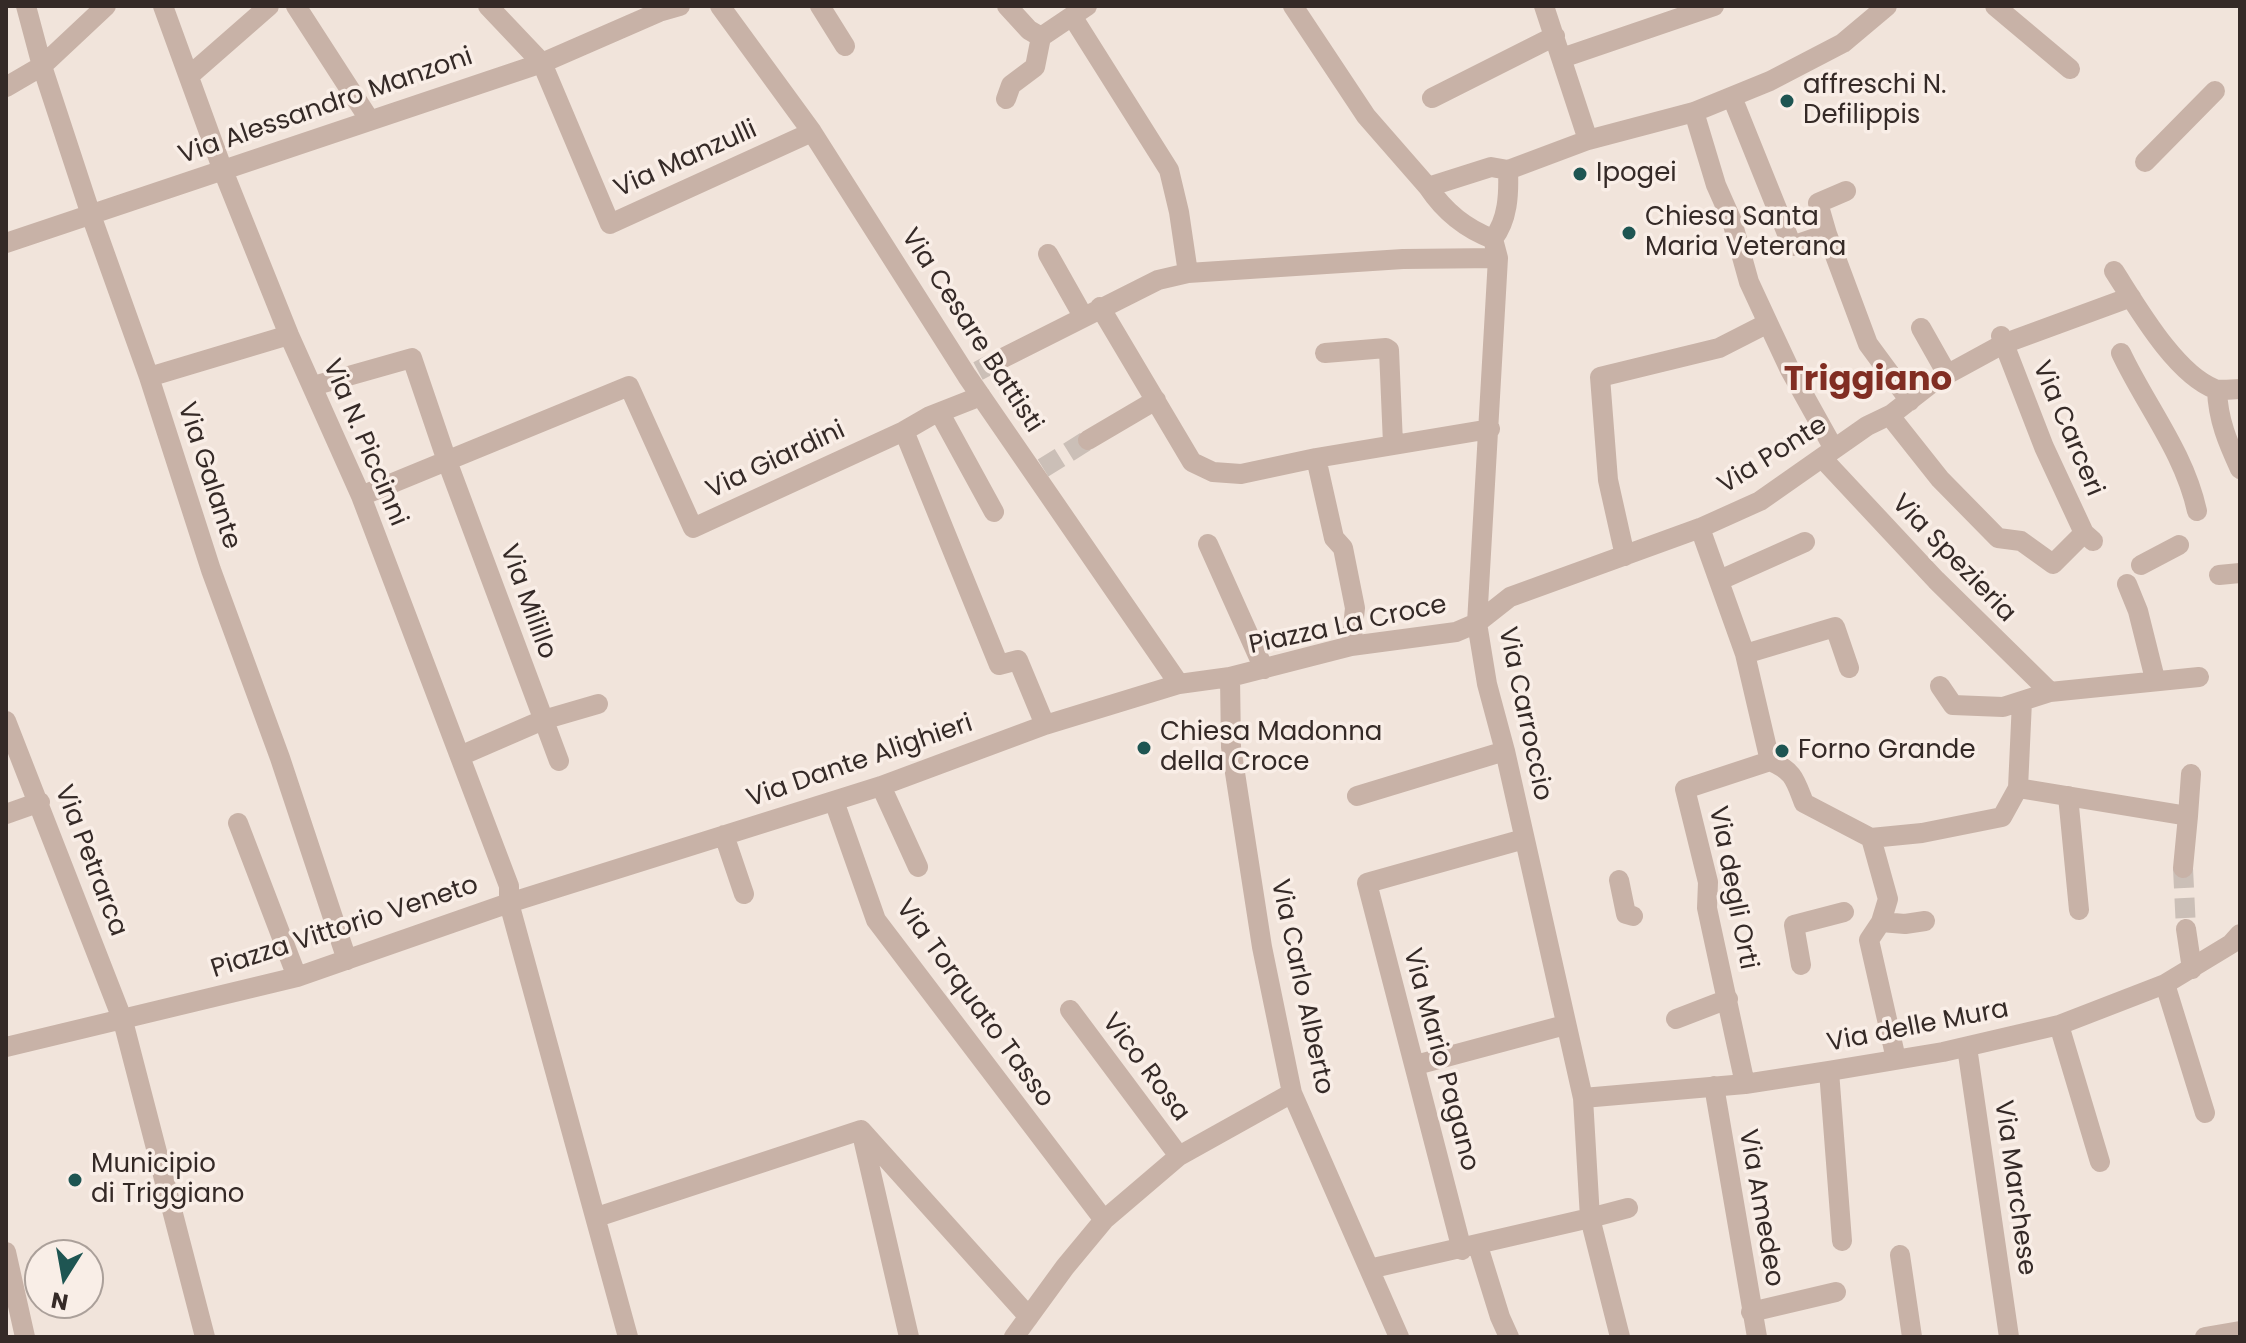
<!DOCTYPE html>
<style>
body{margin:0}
#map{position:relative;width:2246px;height:1343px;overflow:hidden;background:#f1e4db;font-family:Poppins,sans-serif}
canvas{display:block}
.frame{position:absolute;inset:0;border:8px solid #352a27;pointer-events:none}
.north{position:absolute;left:24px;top:1239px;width:80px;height:80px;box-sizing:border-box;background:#f9eee7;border:2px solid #aba09a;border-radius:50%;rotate:191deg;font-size:22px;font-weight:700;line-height:32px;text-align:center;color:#352a27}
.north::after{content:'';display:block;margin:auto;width:28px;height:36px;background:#1e5552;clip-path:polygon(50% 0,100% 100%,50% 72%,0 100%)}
</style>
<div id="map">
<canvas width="2246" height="1343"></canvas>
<div class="frame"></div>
<div class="north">N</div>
</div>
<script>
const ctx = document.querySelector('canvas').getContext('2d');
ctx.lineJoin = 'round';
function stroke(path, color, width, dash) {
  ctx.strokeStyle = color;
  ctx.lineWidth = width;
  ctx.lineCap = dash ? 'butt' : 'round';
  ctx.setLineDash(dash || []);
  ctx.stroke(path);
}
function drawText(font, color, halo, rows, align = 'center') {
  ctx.font = font + ' Poppins,sans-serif';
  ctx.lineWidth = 7;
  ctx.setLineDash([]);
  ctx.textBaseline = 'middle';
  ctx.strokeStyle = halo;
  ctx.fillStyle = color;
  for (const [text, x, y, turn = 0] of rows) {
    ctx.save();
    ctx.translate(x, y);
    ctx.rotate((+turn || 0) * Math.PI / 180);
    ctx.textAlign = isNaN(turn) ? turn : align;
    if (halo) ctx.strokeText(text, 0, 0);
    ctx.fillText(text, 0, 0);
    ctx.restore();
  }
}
stroke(new Path2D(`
 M978,371L999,360
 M1043,468L1088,440
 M2183,868L2186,929`), '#cbbfb7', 20, [20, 10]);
stroke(new Path2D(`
 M26,6L42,66L91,215L149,377L211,570L280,758L347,960
 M163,6L222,168L289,335L361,496L509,886V903L881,786L1045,725L1179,684L1230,677L1351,646L1456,632L1477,623L1510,597L1700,528L1760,501L1867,426L1892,414L1933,382L1959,368L2003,344L2131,297
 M296,6L369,119
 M488,6L542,63L610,224L812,132
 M720,6L812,132L967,376L1179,684
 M820,6L845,46
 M1007,6L1029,30L1041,37L1087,6
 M1293,6L1366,116L1428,187
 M1544,6L1588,140
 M1995,6L2070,69
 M1072,16L1169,170L1179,212L1188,273
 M1562,58L1714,6
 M189,76L269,6
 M6,87L42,66L106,6
 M1732,97L1792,246L1827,234L1868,344L1910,401
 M1432,98L1555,36
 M1006,99L1011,85L1035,67L1041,37
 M1694,112L1716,185L1732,221L1749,282L1768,323
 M2145,162L2215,91
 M1491,167L1508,170C1509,194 1508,220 1493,239C1466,229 1444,211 1428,187Z
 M1508,170L1588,140L1694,112L1770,81L1843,43L1887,6
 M1827,234L1818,203L1846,191
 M6,243L542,63L659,12L680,6
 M1048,254L1083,316
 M2114,271C2136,305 2175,374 2215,389C2222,391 2232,389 2240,389
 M1100,307L1192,462L1213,472L1241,474L1316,458L1334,538L1343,548L1355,608L1351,646
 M1921,328L1947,374
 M2001,336L2044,447L2084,533L2093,541
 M1325,353L1386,348L1389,350L1393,444
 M2121,353C2146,406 2184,452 2197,511
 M999,360L1158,280L1188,273L1403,259L1498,258
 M149,377L289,335
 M313,386L412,358L447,461L559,761
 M2217,390C2218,420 2228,443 2240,469
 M1892,414L1894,421L1940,479L1998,538L2021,541L2053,564L2084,533
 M942,417L994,512
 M904,431L999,665L1018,660L1045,725
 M1088,440L1156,400
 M1316,458L1490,429
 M1822,458L1936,580L2050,692
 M361,496L629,386L693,528L904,431L930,416L981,396
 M1700,528L1745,654L1770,761
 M1208,544L1264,669
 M1625,556L1608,480L1600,377L1719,348L1768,323L1790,370L1834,449
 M2141,565L2179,545
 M2219,575L2240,573
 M1720,580L1805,542
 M2127,584L2138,611L2155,679
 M1745,654L1835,627L1849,668
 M1230,677L1231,747L1262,947L1292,1093L1399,1337
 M1940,686L1953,705L2003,707L2050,692L2199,677
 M6,721L123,1021L205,1337
 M460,756L543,720L598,704
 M1770,761C1794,771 1795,780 1804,803L1871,838
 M881,786L918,867
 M2018,788L2188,816L2191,774
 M1357,796L1505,751
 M2068,796L2079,910
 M834,801L876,920L1104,1220
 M6,814L40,802
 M238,823L297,977
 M724,835L744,894
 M1871,838L1922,833L2002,817L2018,788L2022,701
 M1871,838L1888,899L1881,922L1869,940L1896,1059
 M2183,868L2188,816
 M1619,880L1626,914L1633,916
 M1881,922L1905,924L1925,921
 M2186,929L2192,969
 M1801,965L1794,925L1844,912
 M2165,984L2205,1113
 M1070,1010L1179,1156
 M1676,1019L1728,999
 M2059,1025L2100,1162
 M6,1047L297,977L509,903L628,1337
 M1967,1047L2009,1337
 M1416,1065L1565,1025
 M1829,1071L1842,1241
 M1745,1084L1707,908L1708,882L1685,789L1770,761
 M1714,1086L1757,1337
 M1583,1098L1745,1084L1829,1071L1943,1052L2059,1025L2165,984L2231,944L2240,934
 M861,1130L1029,1317
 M862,1134L909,1337
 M597,1217L861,1130
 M1478,1246L1500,1317L1509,1337
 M1462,1250L1367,883L1524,839
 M6,1252L25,1337
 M1900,1255L1912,1337
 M1369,1269L1590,1218L1583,1098L1505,751L1487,684L1477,623L1498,258L1493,239
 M1751,1312L1836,1292
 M1014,1337L1065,1267L1104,1220L1179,1156L1292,1093
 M1620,1337L1590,1218L1628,1208
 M2205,1337L2240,1331`), '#c8b2a7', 20);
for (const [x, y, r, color] of [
 [1787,101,8,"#1e5552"],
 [1580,174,8,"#1e5552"],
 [1629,233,8,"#1e5552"],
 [1144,748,8,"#1e5552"],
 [1782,751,8,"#1e5552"],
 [75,1180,8,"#1e5552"]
]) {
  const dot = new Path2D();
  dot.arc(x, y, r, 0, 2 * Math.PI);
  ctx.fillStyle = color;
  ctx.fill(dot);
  stroke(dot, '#f9eee7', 3);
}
drawText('26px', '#352a27', '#f9eee7', [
 ["affreschi N.",1803,86],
 ["Defilippis",1803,116],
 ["Ipogei",1596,174],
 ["Chiesa Santa",1645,218],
 ["Maria Veterana",1645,248],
 ["Chiesa Madonna",1160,733],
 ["della Croce",1160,763],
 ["Forno Grande",1798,751],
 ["Municipio",91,1165],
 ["di Triggiano",91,1195]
], 'left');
drawText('26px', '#352a27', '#f9eee7', [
 ["Via Alessandro Manzoni",326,107,-19],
 ["Via Manzulli",686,160,-24],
 ["Via Cesare Battisti",971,331,57],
 ["Via Carceri",2067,429,67],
 ["Via N. Piccinni",364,443,67],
 ["Via Ponte",1773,456,-32],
 ["Via Giardini",776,461,-25],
 ["Via Galante",208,476,72],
 ["Via Spezieria",1953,559,46],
 ["Via Milillo",527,602,70],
 ["Piazza La Croce",1348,626,-12],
 ["Via Carroccio",1524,714,78],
 ["Via Dante Alighieri",860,762,-19],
 ["Via Petrarca",90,861,69],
 ["Via degli Orti",1732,888,79],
 ["Piazza Vittorio Veneto",345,928,-18],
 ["Via Carlo Alberto",1301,987,78],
 ["Via Torquato Tasso",974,1004,54],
 ["Via delle Mura",1918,1027,-11],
 ["Via Mario Pagano",1440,1060,75],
 ["Vico Rosa",1145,1068,53],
 ["Via Marchese",2014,1188,82],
 ["Via Amedeo",1760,1208,80]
]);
drawText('bold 34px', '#812e23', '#f9eee7', [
 ["Triggiano",1868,381]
]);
</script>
